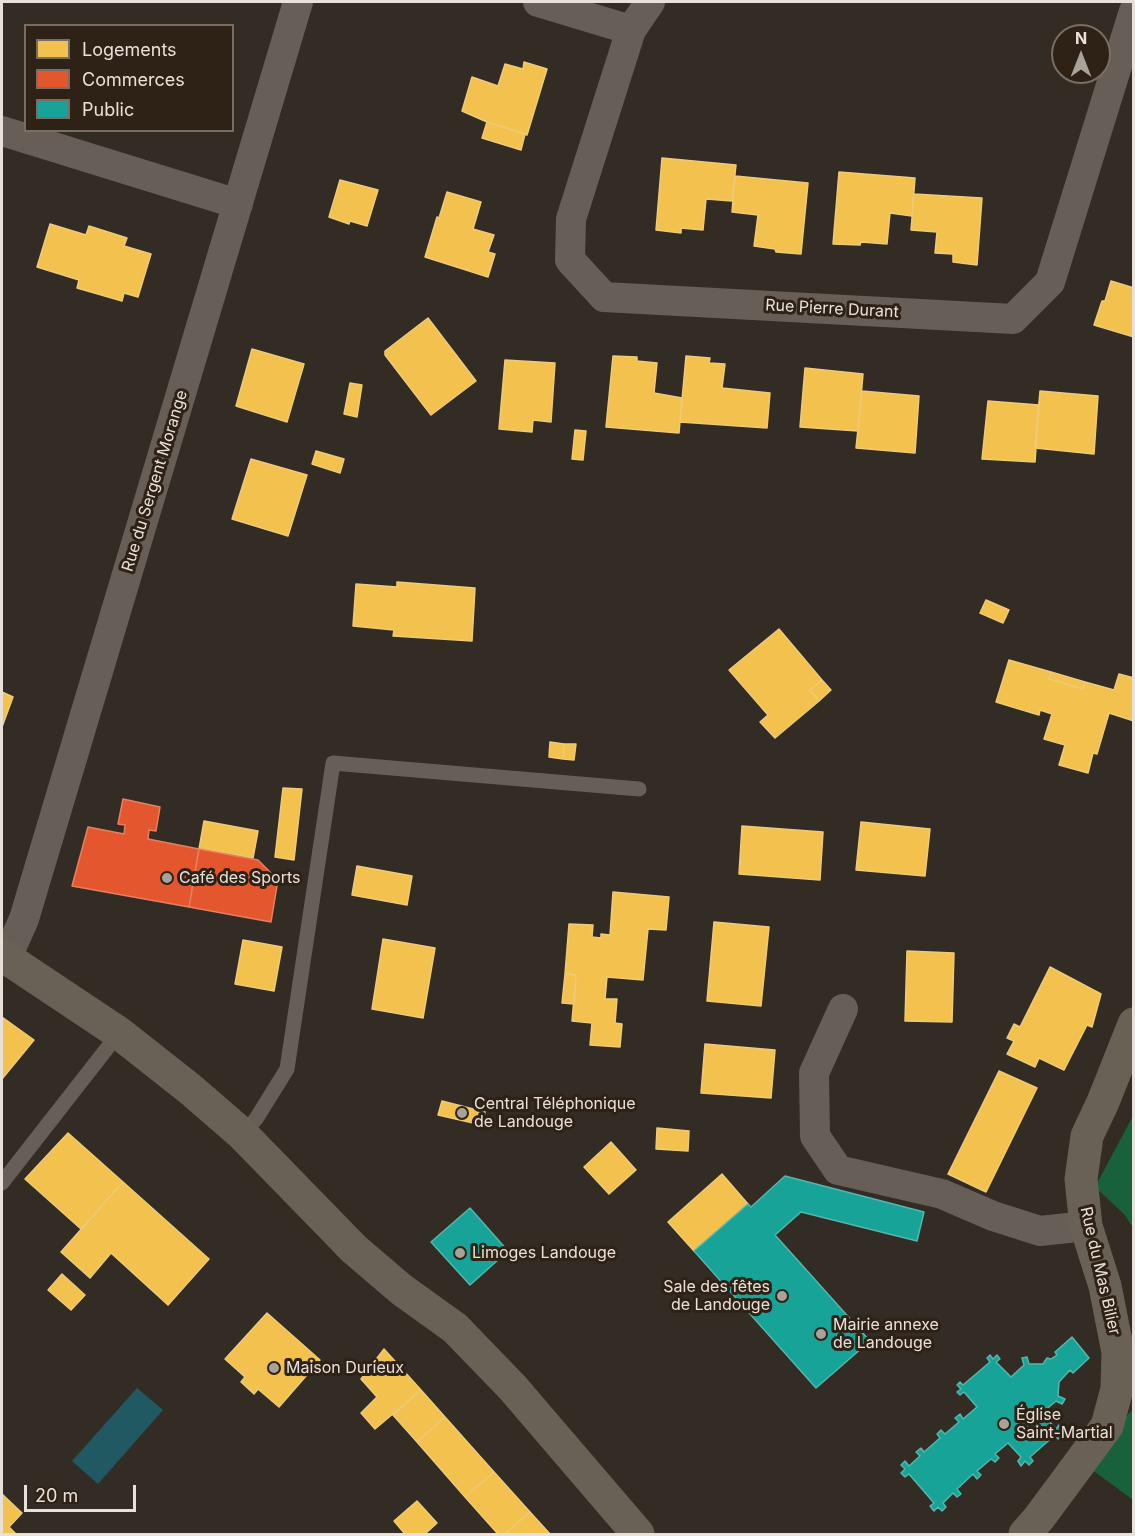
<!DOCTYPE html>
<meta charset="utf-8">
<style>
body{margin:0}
#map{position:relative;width:1135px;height:1536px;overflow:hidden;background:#322c25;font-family:Inter,sans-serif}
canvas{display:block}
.frame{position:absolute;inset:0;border:3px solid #e9e1d9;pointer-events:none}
.legend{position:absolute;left:24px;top:24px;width:210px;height:108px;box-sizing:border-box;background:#2e2216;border:2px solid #796e64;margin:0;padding:8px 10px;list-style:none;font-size:18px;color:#e9e1d9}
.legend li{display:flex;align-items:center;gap:12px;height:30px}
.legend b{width:30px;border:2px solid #796e64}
.north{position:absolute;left:1051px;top:24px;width:60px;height:60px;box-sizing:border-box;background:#2e2216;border:2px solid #796e64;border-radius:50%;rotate:0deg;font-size:16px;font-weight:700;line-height:24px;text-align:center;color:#e9e1d9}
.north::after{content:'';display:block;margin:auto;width:21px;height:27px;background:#a9a29a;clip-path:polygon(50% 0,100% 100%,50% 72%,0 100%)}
.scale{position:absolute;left:24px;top:1485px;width:112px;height:27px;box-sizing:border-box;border:3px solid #e9e1d9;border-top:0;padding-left:8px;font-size:18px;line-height:21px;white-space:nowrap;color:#e9e1d9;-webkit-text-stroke:4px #2e2216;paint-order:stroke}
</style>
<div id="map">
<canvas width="1135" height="1536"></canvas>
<div class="frame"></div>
<ul class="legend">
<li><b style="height:16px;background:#f2c14e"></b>Logements</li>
<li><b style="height:16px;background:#e4572e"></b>Commerces</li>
<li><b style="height:16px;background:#17a398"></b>Public</li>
</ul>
<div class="north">N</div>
<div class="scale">20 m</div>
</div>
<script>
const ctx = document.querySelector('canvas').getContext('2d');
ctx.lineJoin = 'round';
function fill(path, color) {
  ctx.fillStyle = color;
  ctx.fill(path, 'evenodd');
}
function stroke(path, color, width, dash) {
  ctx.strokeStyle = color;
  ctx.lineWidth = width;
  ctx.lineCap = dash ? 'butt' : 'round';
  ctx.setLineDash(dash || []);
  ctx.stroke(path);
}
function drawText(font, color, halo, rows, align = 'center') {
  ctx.font = font + ' Inter,sans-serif';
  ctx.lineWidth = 6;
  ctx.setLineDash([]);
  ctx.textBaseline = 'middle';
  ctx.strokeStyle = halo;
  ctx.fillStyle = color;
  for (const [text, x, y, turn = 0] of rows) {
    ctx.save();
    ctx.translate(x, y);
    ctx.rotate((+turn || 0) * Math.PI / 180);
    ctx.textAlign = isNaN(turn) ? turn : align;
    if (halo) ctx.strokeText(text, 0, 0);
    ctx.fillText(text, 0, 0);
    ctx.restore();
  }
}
fill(new Path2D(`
 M1133,1116V1228L1125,1215L1095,1187Z
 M1133,1409V1500L1083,1463Z`), '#19603c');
fill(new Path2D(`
 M137,1388L163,1410L98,1484L72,1461Z`), '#215962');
const homes = new Path2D(`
 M524,62L547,69L527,135L487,122L462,111L472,77L498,86L505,64L523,69Z
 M487,122L525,134L521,150L482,138Z
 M662,158L736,165L732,201L706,199L703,230L681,228V233L656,230Z
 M839,172L915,178L912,216L890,213L887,244L861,242L860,245L833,244Z
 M735,176L808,183L801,254L776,252L775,249L754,246L758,215L732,212Z
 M340,180L378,190L367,226L350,221L349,224L329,217Z
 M447,192L481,202L473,229L494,235L488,252L495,254L488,277L425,257L437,217L439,218Z
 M914,194L982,198L977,265L953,262V254L935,253L937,232L911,230Z
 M50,224L86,235L89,226L127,238L124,246L151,254L138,297L124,293L122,301L77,288L79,280L37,267Z
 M1111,281L1134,288V337L1094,325L1102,301H1105Z
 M428,318L476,381L431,415L385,355V351Z
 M252,349L304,364L287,422L236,406Z
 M613,356L637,357V361L657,363L654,393L682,398L679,433L606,427Z
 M686,356L710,358L709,363L725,364L722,388L770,393L767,428L680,422Z
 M505,360L555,363L551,422L533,420L532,432L499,429Z
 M805,368L863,374L858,431L800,427Z
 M350,383L362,385L357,417L344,414Z
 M862,391L919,396L915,453L856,448Z
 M1040,391L1098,396L1094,454L1035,448Z
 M988,401L1039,405L1035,462L982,459Z
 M575,430L586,431L583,460L572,459Z
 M316,451L344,459L340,473L312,464Z
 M251,459L307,475L288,536L232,519Z
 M397,582L475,588L472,641L393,636L394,630L353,626L356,584L397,587Z
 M986,600L1009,610L1003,623L980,613Z
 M779,629L822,680L810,690L819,701L775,738L760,722L768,715L729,670Z
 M1009,660L1051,672L1049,679L1083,689L1085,682L1114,690L1119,674L1134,678V721L1109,713L1097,754L1093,753L1088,773L1059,765L1065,745L1044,739L1052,714L1040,710L1039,715L996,702Z
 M1051,672L1085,682L1083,689L1049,679Z
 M822,680L831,690L819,701L810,690Z
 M2,692L13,697L2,727Z
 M550,742L564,744L563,759L549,757Z
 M564,744H576L574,760L563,759Z
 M283,788L302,789L294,860L275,857Z
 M204,821L258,831L253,858L199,849Z
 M861,822L930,829L925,876L856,870Z
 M742,826L823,832L820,880L739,874Z
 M357,866L412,876L407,905L352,895Z
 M613,892L669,897L666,930L648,929L643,980L607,977L605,999H617L615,1023L622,1024L620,1047L590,1045L592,1023L572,1021L576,975L565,974L569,924L593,925L592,937L601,938V934L610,935Z
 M714,922L769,927L761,1006L707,1001Z
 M383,939L435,948L423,1018L372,1009Z
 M243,940L282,947L274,991L235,984Z
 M907,951L954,953L952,1022L905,1021Z
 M1050,967L1101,994L1092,1027L1087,1025L1064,1070L1039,1058L1035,1067L1007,1054L1014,1041L1007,1038L1014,1024L1020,1027Z
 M565,974L576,975L574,1004L562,1003Z
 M2,1017L34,1040L2,1079Z
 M705,1044L775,1050L771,1098L701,1093Z
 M999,1071L1037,1088L986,1192L948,1174Z
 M442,1101L485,1112L482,1125L438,1115Z
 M657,1128L689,1131L688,1151L656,1149Z
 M68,1133L123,1182L81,1229L25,1179Z
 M611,1142L636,1170L609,1194L584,1167Z
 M722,1174L748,1204L694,1251L668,1222Z
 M123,1182L209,1259L168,1305L111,1253L90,1278L61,1252Z
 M62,1274L85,1295L71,1310L48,1290Z
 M267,1313L320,1360L279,1407L258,1389L254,1394L241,1382L245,1377L225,1359Z
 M384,1349L421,1390L375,1429L361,1413L377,1397L361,1379Z
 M421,1390L445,1417L417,1442L393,1415Z
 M445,1417L494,1472L465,1497L417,1442Z
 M494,1472L530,1512L505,1534H498L465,1497Z
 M2,1494L22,1513L9,1527L15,1533L14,1534H2Z
 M417,1501L437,1523L425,1534H405L394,1521Z
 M530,1512L550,1534H505Z`);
fill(homes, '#f2c14e');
stroke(homes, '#efcb78', 1.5);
const shops = new Path2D(`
 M123,799L160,807L156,831L149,830L148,839L199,849L189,907L72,886L88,827L124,834L125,825L118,824Z
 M199,849L258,860L278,880L271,922L189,907Z`);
fill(shops, '#e4572e');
stroke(shops, '#e68061', 1.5);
const public = new Path2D(`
 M785,1176L924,1212L917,1241L801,1212L775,1235L870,1341L816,1388L694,1251L748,1204L751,1207Z
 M470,1208L508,1251L470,1285L431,1242Z
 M1072,1337L1089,1358L1073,1373L1070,1370L1059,1382L1058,1396L1065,1399L1062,1404L1056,1401L1042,1413L1056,1429L1059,1425L1062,1429L1059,1432L1062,1436L1058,1439L1054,1436L1030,1457L1033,1461L1029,1465L1025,1461L1021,1466L1018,1461L1021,1457L1008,1443L995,1454L999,1458L995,1462L991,1459L977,1471L981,1475L977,1479L973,1474L957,1489L961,1494L957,1497L953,1493L943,1503L946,1507L942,1511L938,1507L934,1511L930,1506L934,1503L909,1474L905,1477L901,1473L905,1469L901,1465L905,1461L909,1466L920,1456L916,1452L921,1448L924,1452L940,1438L937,1434L941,1430L945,1434L959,1422L955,1418L960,1414L963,1419L977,1407L964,1392L960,1395L957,1392L961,1389L957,1385L960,1382L963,1385L990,1362L987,1358L990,1355L993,1359L997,1355L1000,1359L996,1362L1011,1377L1024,1365L1022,1358L1027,1357L1029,1364H1043L1047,1358L1051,1359L1057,1355L1055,1352Z`);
fill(public, '#17a398');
stroke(public, '#56b6ac', 1.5);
stroke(new Path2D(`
 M242,1134L256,1119L287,1069L333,763L639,789
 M2,1183L119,1033`), '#675e57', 15);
stroke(new Path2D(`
 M538,2L631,30L650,2
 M631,30L571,219L570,260L604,297L1013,319L1050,282L1134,11
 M2,131L238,204
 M7,957L24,919L298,2
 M843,1009L814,1073L815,1136L838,1170L942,1194L993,1216L1040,1231L1086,1226`), '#675e57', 30);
stroke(new Path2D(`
 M2,955L119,1033L190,1089L242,1134L354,1249L402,1290L455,1328L513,1388L638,1534
 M1025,1534L1039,1518L1107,1426L1117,1389L1118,1352L1105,1286L1086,1226L1081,1179L1087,1136L1103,1102L1134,1024`), '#6a6156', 33);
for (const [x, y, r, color] of [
 [167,878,6,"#a9a29a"],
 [462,1113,6,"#a9a29a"],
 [460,1253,6,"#a9a29a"],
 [782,1296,6,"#a9a29a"],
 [821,1334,6,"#a9a29a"],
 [274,1368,6,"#a9a29a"],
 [1004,1424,6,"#a9a29a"]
]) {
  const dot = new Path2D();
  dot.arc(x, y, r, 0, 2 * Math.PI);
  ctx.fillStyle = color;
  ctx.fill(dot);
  stroke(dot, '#2e2216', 2);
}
drawText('16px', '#e9e1d9', '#2e2216', [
 ["Rue Pierre Durant",832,309,3],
 ["Rue du Sergent Morange",155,481,-73],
 ["Rue du Mas Bilier",1100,1271,77]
]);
drawText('16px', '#e9e1d9', '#2e2216', [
 ["Café des Sports",179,878],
 ["Central Téléphonique",474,1104],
 ["de Landouge",474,1122],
 ["Limoges Landouge",472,1253],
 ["Sale des fêtes",770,1287,"right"],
 ["de Landouge",770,1305,"right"],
 ["Mairie annexe",833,1325],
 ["de Landouge",833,1343],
 ["Maison Durieux",286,1368],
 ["Église",1016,1415],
 ["Saint-Martial",1016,1433]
], 'left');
</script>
